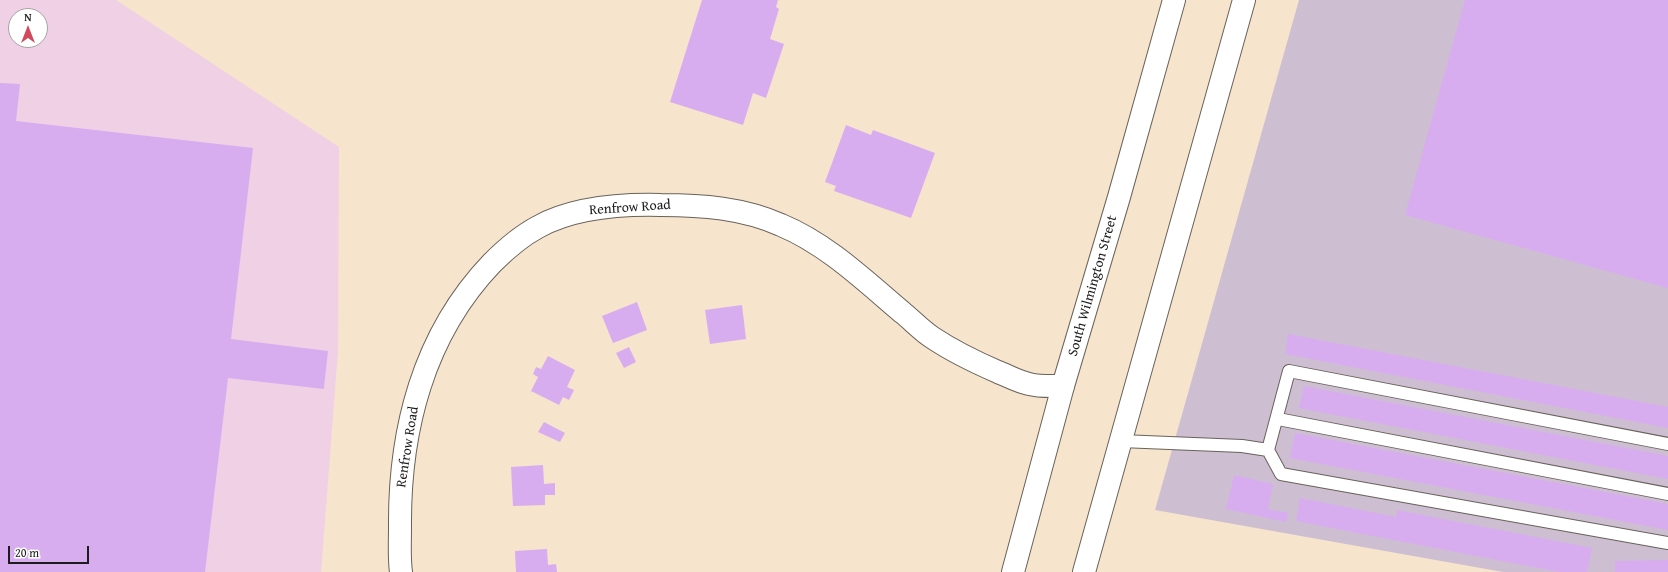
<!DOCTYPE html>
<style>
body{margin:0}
#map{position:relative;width:1668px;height:572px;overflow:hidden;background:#f6e4cc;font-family:"Gentium Book Plus",serif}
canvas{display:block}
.north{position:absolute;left:8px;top:8px;width:40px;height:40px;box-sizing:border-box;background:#fff;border:1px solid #a4a4a4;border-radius:50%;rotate:0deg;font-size:11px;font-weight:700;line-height:16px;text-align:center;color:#1c1c1c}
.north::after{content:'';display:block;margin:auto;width:14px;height:18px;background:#d1495b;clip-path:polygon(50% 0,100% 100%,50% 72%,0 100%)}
.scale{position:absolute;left:8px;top:546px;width:81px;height:18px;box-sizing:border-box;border:2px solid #1c1c1c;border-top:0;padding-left:5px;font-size:12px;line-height:14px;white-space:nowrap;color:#1c1c1c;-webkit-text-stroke:3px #fff;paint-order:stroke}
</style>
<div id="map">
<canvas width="1668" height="572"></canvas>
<div class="north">N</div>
<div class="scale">20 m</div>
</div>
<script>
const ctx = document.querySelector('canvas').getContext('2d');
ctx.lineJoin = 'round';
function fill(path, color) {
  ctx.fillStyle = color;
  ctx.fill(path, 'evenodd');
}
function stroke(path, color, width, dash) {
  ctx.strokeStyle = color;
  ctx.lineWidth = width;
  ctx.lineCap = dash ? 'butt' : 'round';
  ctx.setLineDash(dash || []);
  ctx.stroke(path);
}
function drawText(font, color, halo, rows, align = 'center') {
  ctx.font = font + ' "Gentium Book Plus",serif';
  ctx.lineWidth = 3.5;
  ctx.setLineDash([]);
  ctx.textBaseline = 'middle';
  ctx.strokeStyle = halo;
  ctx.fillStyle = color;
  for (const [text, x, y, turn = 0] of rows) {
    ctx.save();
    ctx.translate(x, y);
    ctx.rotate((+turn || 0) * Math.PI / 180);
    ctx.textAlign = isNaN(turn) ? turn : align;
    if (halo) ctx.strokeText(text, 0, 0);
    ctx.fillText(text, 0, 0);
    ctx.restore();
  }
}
fill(new Path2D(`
 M0,0H116L339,147L338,351L321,572H0ZM16,16H40V40H16Z`), '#f0d0e5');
fill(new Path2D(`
 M1299,0H1668V572H1503L1155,510Z`), '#cebed2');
fill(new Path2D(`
 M702,0H778L776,7L779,9L770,39L784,44L766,98L753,93L743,125L670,102Z
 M1465,0H1668V288L1405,215Z
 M0,83L20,84L16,121L253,148L231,339L328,351L324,387V389L228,378L205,572H0Z
 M846,125L871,135L873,130L935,153L911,218L834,191L836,186L825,182Z
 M637,302L647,330L613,343L602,316Z
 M742,305L746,339L710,344L705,310Z
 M1288,334L1668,407V428L1285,354Z
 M629,347L636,362L624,368L616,353Z
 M548,356L575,370L567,387L574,390L569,400L563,397L559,405L531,391L538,377L533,374L536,367L541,369Z
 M1304,386L1668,456V479L1299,408Z
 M544,422L565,433L560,442L538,432Z
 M1295,433L1668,504V530L1290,458Z
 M543,465L544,484L555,483V495H545V505L513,506L511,467Z
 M1234,475L1273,484L1268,509L1288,513L1286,522L1226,509Z
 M1300,498L1396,517L1397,510L1592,548L1587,572H1559L1296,521Z
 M547,549L548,565L556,564L557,572H516L515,551Z
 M1668,560V572H1615V561Z`), '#d7adf0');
const service = new Path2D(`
 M1278,419L1668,494
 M1121,441L1242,446L1268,450L1289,371L1668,444
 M1268,450L1281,474L1668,543`);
const minor = new Path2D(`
 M401,572C399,558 400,543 400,528C399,431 423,335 492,263C505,250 521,236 538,227C574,207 621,204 661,205C702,205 743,208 781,225C827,244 865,281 903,313C913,321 922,331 933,338C954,352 975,362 998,372C1008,376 1019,382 1029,384C1040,387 1053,386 1063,386`);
const secondary = new Path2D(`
 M1013,572L1063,386L1119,197L1174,0
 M1084,572L1244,0`);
stroke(service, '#68625a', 14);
stroke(minor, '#68625a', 24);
stroke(secondary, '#68625a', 24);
stroke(service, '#fff', 12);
stroke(minor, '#fff', 22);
stroke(secondary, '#fff', 22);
drawText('14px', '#1c1c1c', '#fff', [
 ["Renfrow Road",630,208,-4],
 ["South Wilmington Street",1093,286,-74],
 ["Renfrow Road",408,447,-81]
]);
</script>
